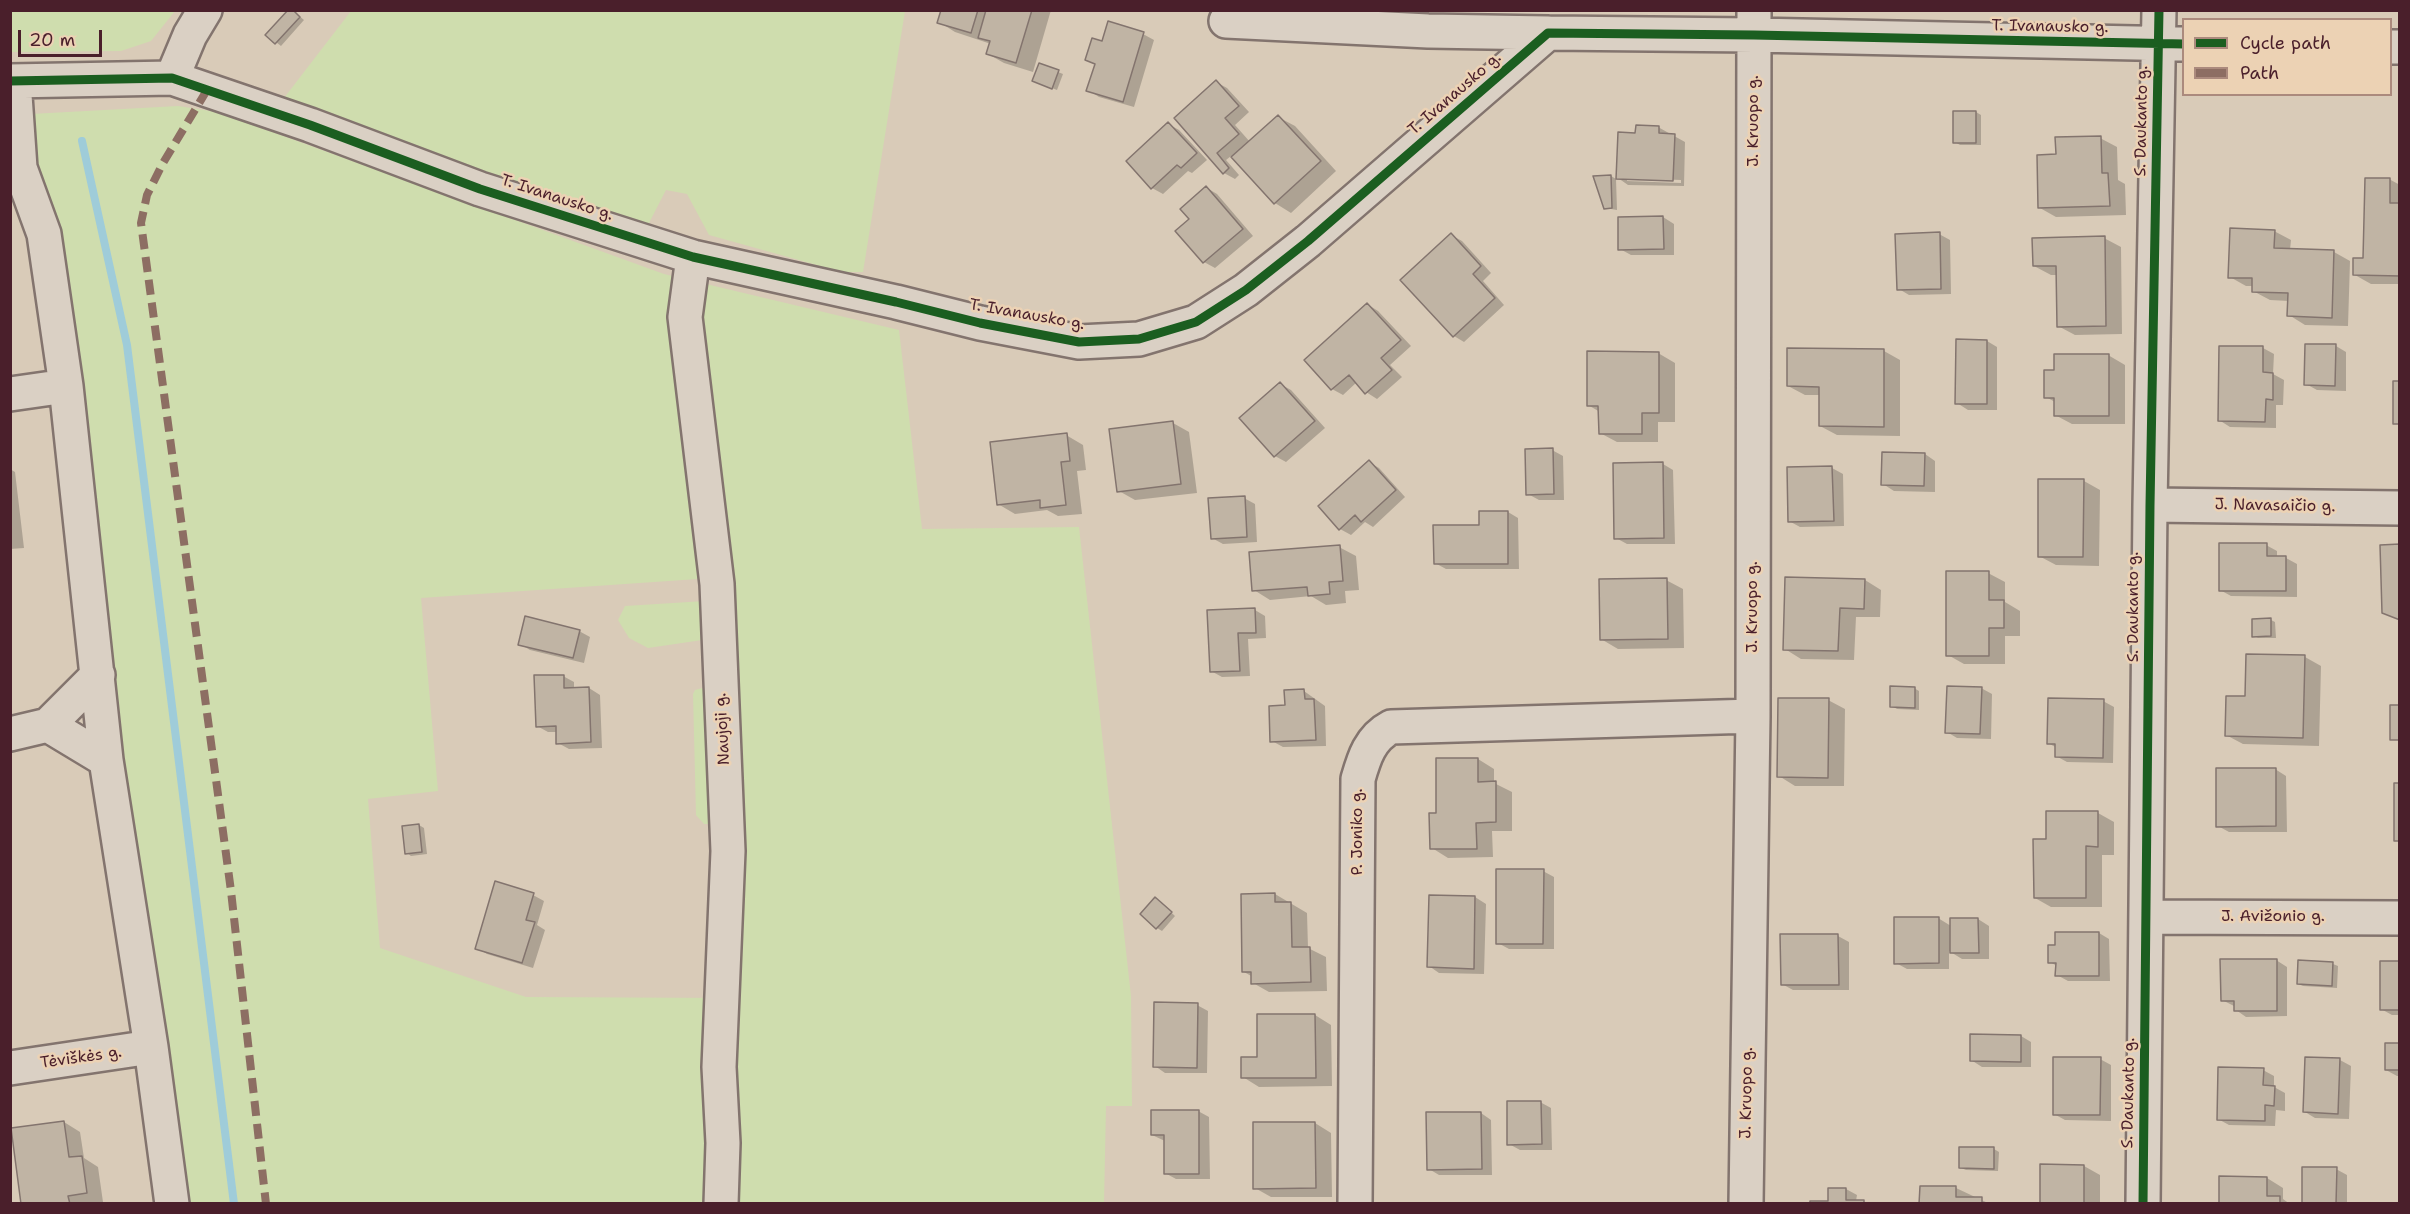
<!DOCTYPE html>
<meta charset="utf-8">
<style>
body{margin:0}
#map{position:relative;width:2410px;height:1214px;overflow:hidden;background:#d9cbb8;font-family:"Shantell Sans",sans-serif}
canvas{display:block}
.frame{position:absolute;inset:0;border:12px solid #4a1f2b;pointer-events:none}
.legend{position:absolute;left:2182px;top:18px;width:210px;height:78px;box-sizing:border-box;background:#ecd2b4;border:2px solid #ab8a7d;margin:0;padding:8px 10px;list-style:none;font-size:18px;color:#4a1f2b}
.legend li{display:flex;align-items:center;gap:12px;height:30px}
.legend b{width:30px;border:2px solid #ab8a7d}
.scale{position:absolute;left:18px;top:30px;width:84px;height:27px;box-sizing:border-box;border:3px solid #4a1f2b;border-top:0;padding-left:8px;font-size:18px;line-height:21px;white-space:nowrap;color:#4a1f2b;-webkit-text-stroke:4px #ecd2b4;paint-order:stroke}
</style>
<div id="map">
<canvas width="2410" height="1214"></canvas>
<div class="frame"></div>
<ul class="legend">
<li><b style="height:8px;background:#1b5e20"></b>Cycle path</li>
<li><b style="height:8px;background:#8d6e63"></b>Path</li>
</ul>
<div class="scale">20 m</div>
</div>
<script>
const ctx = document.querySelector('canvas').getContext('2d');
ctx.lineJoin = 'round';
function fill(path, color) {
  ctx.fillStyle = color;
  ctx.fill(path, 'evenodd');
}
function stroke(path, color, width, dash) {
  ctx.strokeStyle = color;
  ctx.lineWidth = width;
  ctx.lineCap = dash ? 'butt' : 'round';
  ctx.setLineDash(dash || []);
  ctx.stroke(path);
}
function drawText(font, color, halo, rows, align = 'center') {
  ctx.font = font + ' "Shantell Sans",sans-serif';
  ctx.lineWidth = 5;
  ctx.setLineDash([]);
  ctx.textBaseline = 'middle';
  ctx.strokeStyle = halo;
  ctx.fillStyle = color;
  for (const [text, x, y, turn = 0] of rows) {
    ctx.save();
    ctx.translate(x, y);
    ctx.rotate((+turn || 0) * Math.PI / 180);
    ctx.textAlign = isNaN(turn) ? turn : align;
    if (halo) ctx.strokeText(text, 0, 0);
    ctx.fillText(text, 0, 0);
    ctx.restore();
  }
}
fill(new Path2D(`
 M10,11L11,10L175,11L151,41L121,51L11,52Z
 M351,11H905L863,272H842L709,235L687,194L666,190L648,225L538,193L284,98Z
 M178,106L217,112L664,274L899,330L922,529L1079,527L1131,996L1132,1106H1106L1104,1203H185L113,700L109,615L61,244L32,162L31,114ZM727,577L728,998L526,997L380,948L368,799L438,791L421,598Z
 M705,601L709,639L648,648L629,638L618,620L625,606Z
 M706,687L714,824H704L696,815L693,694L695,690Z`), '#cfddae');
fill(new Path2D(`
 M292,10L304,20L281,46L267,35Z
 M942,10H1051L1033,72L1004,63L988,54L991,44L955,32L939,22Z
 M1143,34L1154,40L1134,107L1099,97L1088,90L1096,65L1087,60L1103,43Z
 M1058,72L1063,74L1057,90L1039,83Z
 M1216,82L1227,88L1249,112L1235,125L1250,142L1278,117L1295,126L1336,171L1291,213L1275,203L1231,156L1226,160L1239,175L1235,179L1224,173L1176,118Z
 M1976,112L1981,115V145H1960L1955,142Z
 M1168,124L1179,130L1207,160L1192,173L1188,171L1163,194L1152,188Z
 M1658,127L1685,142L1684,186L1628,185L1618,178L1637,134ZM1627,178L1681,180V183L1627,181Z
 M2100,138L2117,147L2118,180L2125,184L2126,215L2056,217L2040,208L2057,156Z
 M1611,176L1616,179L1617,210L1605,208Z
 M2389,179L2400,185V284H2371L2355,275L2365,260Z
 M1207,188L1217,194L1253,236L1215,268L1204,262L1177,231L1191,219Z
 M1663,217L1674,224V255H1631L1620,249Z
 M2274,231L2291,240L2290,250L2334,252L2350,261L2348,326L2305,325L2289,315V301L2270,300L2253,291V286H2246L2230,277Z
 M1939,234L1950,240L1951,294L1909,295L1899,289Z
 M1451,235L1462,241L1491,273L1483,281L1504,305L1464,342L1454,336Z
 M2104,238L2121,247L2122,334L2075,335L2058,326V275H2051L2034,266Z
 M1367,304L1378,311L1411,346L1390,365L1402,377L1377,399L1366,392L1357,382L1343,395L1332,389L1306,360Z
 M1987,341L1997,347V410H1968L1957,403Z
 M2336,346L2346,352V391L2317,390L2306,384Z
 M2263,348L2274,354L2273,374L2284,380L2283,405H2276V428L2230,427L2219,420Z
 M1788,350L1884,351L1900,360V436L1837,435L1820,426L1821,395H1805L1788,386Z
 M1658,353L1675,363V422H1658V442H1617L1600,433V412L1588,405Z
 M2108,355L2125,365V424H2072L2055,415V402L2046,397L2056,371Z
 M1280,384L1291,390L1325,428L1286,462L1275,456Z
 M1173,423L1189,432L1197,493L1135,500L1119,491Z
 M1066,435L1083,445L1086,470L1077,471L1082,514L1058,516L1047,510L1015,514L998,504Z
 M1552,450L1563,456L1564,500H1539L1528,494Z
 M1925,454L1935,461V492L1894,491L1883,484Z
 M1369,462L1379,468L1405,497L1373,527L1365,522L1351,535L1340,529Z
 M1663,464L1673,470L1675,544H1627L1616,538Z
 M1832,468L1843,474L1844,526L1800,527L1789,521L1788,469Z
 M10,469L15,472L24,548L10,549Z
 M2040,480L2084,481L2100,490L2099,566L2056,565L2039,556Z
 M1244,498L1255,504L1257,542L1223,544L1212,538Z
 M1508,512L1518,518L1519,569H1446L1435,563L1480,527Z
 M2266,545L2277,551V558H2286L2297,564V597L2231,596L2220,590Z
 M1339,547L1356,556L1359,590L1345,591L1346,603L1326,605L1311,596L1270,600L1254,590Z
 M1988,573L2005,582V602L2020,611V636H2005V664H1964L1948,655Z
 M1666,580L1683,589L1684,648L1618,649L1601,639Z
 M1865,580L1881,590L1880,617H1856L1854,660L1801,659L1785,649Z
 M1255,610L1265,616L1266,638L1248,639L1250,676L1222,677L1211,671Z
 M2271,620L2275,622L2276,638H2258L2254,636Z
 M579,631L590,637L584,663L530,650L520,644Z
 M2305,657L2321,666L2319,746L2243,744L2226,735L2247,698Z
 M563,676L574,682V689L589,688L600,695L602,748L569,749L558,743V732H548L537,726Z
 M1914,688L1919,691V710L1897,709L1892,706Z
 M1981,688L1992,694L1991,739L1957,738L1947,732Z
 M1304,691L1325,706L1326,746L1283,747L1272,741L1286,707Z
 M1828,700L1845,709L1844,786H1795L1779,776Z
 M2103,701L2114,707L2113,763L2067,762L2056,756L2057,748L2048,743Z
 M1478,759L1494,769V783L1512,792V831H1492L1493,857L1448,858L1432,848L1438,814Z
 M2275,769L2286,776L2287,832H2229L2218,826Z
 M2098,813L2114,822V855H2102V907H2051L2035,898L2048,841Z
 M419,825L424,828L427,854L411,856L407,853Z
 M1543,871L1554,877V949H1509L1498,943Z
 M1275,894L1307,913L1308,948L1326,957L1327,991L1269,992L1253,983V977L1244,972Z
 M533,895L544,901L537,925L545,930L533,968L487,954L477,948Z
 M1475,897L1486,904L1484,974L1439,973L1429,966Z
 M1160,902L1175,916L1162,931L1157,928Z
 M1938,918L1951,926V919H1978L1989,926V959H1962L1949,951V969H1907L1896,963Z
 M2099,933L2109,939L2110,981H2068L2057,975V966L2050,962Z
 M1782,936H1838L1849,942V990H1793L1782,984Z
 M2276,960L2287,967V1016L2246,1017L2236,1010V1007L2222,1000Z
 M2299,962L2333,964L2338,966L2337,988L2303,986L2298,984Z
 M2400,963V1015H2392L2381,1009Z
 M1197,1005L1208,1011L1207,1073H1165L1155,1066Z
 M1315,1015L1331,1025L1332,1086L1259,1087L1243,1077L1259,1059Z
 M2021,1036L2031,1042V1067H1982L1971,1060Z
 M2400,1044V1076H2397L2386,1070Z
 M2100,1059L2111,1065V1121L2065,1120L2054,1114Z
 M2307,1059L2340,1060L2351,1066L2349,1119L2315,1118L2305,1112Z
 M2263,1070L2274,1076V1087L2285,1093V1111L2276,1110L2275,1126L2229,1125L2218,1119Z
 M1540,1102L1551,1108L1552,1150H1520L1509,1144Z
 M1198,1111L1209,1117L1210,1179H1176L1165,1173V1141L1152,1135Z
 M1481,1113L1491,1120L1492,1175H1439L1429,1169Z
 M64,1122L80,1132L84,1158L98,1167L103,1202L22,1204Z
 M1315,1123L1331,1133L1332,1197H1271L1255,1188Z
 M1961,1148L1994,1149L1999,1152L1998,1171L1966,1170L1961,1168Z
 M2084,1166L2100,1175V1204H2042Z
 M2336,1169L2347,1175V1204H2304Z
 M2267,1178L2283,1188V1199L2290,1204H2221Z
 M1956,1188L1990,1204H1921Z
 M1846,1189L1857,1195L1856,1201L1867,1204H1811L1830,1202Z`), '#0003');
stroke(new Path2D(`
 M82,141L127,345L234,1204`), '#9fccd9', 8);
const building = new Path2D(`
 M288,10H293L300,17L275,44L265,35Z
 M941,10H978L971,33L937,23Z
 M986,10H1032L1016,63L986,54L990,41L978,38Z
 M1108,21L1144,32L1123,102L1086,91L1095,64L1085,60L1092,38L1102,41Z
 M1039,63L1059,70L1052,89L1032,81Z
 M1216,80L1239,106L1225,118L1239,134L1217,153L1229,168L1223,174L1174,118Z
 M1953,111H1976V143H1953Z
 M1278,115L1321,161L1274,204L1231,157Z
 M1168,122L1197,153L1181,168L1177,165L1151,189L1126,161Z
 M1636,125L1659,126V133L1675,134L1673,181L1616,179L1618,132L1635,133Z
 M2101,136L2102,173H2108L2110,206L2038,208L2037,155L2056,154L2055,137Z
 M1611,175L1612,208L1604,209L1593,176Z
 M2365,178H2390V203H2400V276L2353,275V258H2363Z
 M1206,186L1243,229L1203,263L1175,231L1189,219L1180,209Z
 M1663,216L1664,249L1618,250V217Z
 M2230,228L2275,230L2274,248L2334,250L2332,318L2287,316L2288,293L2252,292V278H2228Z
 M1940,232L1941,289L1897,290L1895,234Z
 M1451,233L1481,266L1473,274L1495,298L1453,337L1400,280Z
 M2105,236L2106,326L2057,327L2056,266H2033L2032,238Z
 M1367,303L1401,340L1381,358L1392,370L1365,394L1349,375L1331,390L1304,360Z
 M1956,339L1987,340V404H1955Z
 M2305,344H2336L2335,386L2304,385Z
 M2219,346H2263V372L2273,373V400L2266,399L2265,422L2218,421Z
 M1787,348L1884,349V427L1819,426V387L1787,386Z
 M1587,351L1659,352V413H1642V434H1599L1598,406H1587Z
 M2054,354H2109V416H2054V398H2044V370H2054Z
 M2393,381H2400V424H2393Z
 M1280,382L1315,421L1274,457L1239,418Z
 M1173,421L1181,484L1117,492L1109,429Z
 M1067,433L1070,461L1061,462L1066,505L1040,508V500L997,505L990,442Z
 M1553,448L1554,494L1526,495L1525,449Z
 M1882,452L1925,453L1924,486L1881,485Z
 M1369,460L1396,490L1361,522L1355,515L1339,530L1318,506Z
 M1663,462L1664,538L1614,539L1613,463Z
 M1832,466L1834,521L1788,522L1787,467Z
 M2038,479H2084L2083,557H2038Z
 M1245,496L1247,537L1211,539L1208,498Z
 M1479,511H1508V564H1434L1433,525H1479Z
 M2219,543H2267V556H2286V591H2219Z
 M2400,544V620L2382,613L2380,545Z
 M1340,545L1343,581L1329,582L1330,594L1308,596L1307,587L1252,591L1249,552Z
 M1946,571H1989V600H2004V628H1989V656H1946Z
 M1785,577L1865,579L1864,609L1840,608L1838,651L1783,650Z
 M1667,578L1668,639L1600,640L1599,579Z
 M1255,608L1256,633H1238L1240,671L1210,672L1207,610Z
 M525,616L580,630L573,658L518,645Z
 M2271,618V636L2252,637V619Z
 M2246,654L2305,655L2303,738L2225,736L2226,696H2245Z
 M534,675H564V688L589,687L591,742L556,744V726L536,727Z
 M1890,686L1915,687V708L1890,707Z
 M1947,686L1982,687L1980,734L1945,733Z
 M1304,689L1305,699H1314L1316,740L1270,742L1269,706L1285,705L1284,690Z
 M1778,698H1829L1828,778L1777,777Z
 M2048,698L2104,699L2103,758L2055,757V744H2047Z
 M2390,705H2400V740H2390Z
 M1436,758H1478V782L1496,781V822L1476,823L1477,849H1430L1429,813H1436Z
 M2216,768H2276V826L2216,827Z
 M2394,783H2400V841H2394Z
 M2046,811H2098V847L2086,846V898H2034L2033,839H2046Z
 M419,824L422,852L405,854L402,826Z
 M1496,869H1544L1543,944H1496Z
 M495,881L534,893L526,920L535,922L522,963L475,949Z
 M1275,893V902H1291L1292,947H1310L1311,982L1251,984V972H1242L1241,894Z
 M1429,895L1475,896L1474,969L1427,967Z
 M1155,897L1172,912L1156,929L1140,914Z
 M1894,917H1939V963L1894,964Z
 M1950,918H1978L1979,953H1950Z
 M2055,932H2099V976H2055L2056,963H2048V945H2055Z
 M1780,934H1838L1839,985H1781Z
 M2220,959H2277V1011H2234V1001H2221Z
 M2298,960L2333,962L2332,986L2297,984Z
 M2380,961H2400V1010H2380Z
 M1154,1002L1198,1003L1197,1068L1153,1067Z
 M1257,1014H1315L1316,1078H1241V1057H1257Z
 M1970,1034L2021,1035V1062L1970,1061Z
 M2385,1043H2400V1070H2385Z
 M2053,1057H2101L2100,1115H2053Z
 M2305,1057L2340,1058L2338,1114L2303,1112Z
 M2218,1067L2264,1068L2263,1085L2275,1086L2274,1106L2265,1105V1121L2217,1120Z
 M1507,1101H1541L1542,1144L1507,1145Z
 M1151,1110H1199V1174H1164V1135H1151Z
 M1426,1112H1481L1482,1169L1427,1170Z
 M64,1121L69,1157L82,1156L87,1193L68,1196L70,1204H21L11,1128Z
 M1253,1122H1315L1316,1188L1253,1189Z
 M1959,1147H1994V1169L1959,1168Z
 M2040,1164L2084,1165V1204H2040Z
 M2302,1167H2337L2336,1204H2302Z
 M2219,1176L2267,1177V1196H2280V1204H2219Z
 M1920,1186H1956V1197H1982V1204H1919Z
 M1828,1188H1846V1200H1864V1204H1810V1201H1828Z`);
fill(building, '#c0b4a4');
stroke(building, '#83746e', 1.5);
const minor = new Path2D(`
 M1226,21L1428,31L1548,33
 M2390,47H2400
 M172,78L190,35L205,10
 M10,81L172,78L310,125L480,189L693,257L896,302L980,323L1079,342L1139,339L1196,322L1246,290L1308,241L1548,33L1754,35L2184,44
 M14,81L20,168L44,234L66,386L106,760L151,1047L172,1204
 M693,257L685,317L717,584L728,851L719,1067L723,1143L721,1204
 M10,394L66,386
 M2150,505L2400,508
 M48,725L98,675
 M10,734L48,725L106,760
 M2147,917L2400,918
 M10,1068L151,1047
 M1355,1204L1358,779C1364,758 1370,738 1391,727L1753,716
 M1746,1204L1753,716L1754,10
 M2143,1204L2150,505L2159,10`);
stroke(minor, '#83746e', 38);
stroke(minor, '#dad0c4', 33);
stroke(new Path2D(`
 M207,90L163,163L147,195L141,223L231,891L266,1204`), '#8d6e63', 8, [15, 8]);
stroke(new Path2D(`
 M10,81L172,78L310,125L480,189L693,257L896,302L980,323L1079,342L1139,339L1196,322L1246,290L1308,241L1548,33L1754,35L2184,44
 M2143,1204L2150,505L2159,10`), '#1b5e20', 9);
drawText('16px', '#4a1f2b', '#ecd2b4', [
 ["T. Ivanausko g.",2050,27,1],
 ["T. Ivanausko g.",1455,94,-41],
 ["J. Kruopo g.",1754,121,-90],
 ["S. Daukanto g.",2142,121,-89],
 ["T. Ivanausko g.",557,198,18],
 ["T. Ivanausko g.",1027,315,10],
 ["J. Navasaičio g.",2275,506,1],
 ["J. Kruopo g.",1753,607,-90],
 ["S. Daukanto g.",2134,607,-90],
 ["Naujoji g.",723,729,-93],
 ["P. Joniko g.",1358,832,-90],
 ["J. Avižonio g.",2273,917],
 ["Tėviškės g.",81,1058,-8],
 ["J. Kruopo g.",1747,1093,-89],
 ["S. Daukanto g.",2129,1093,-89]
]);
</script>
